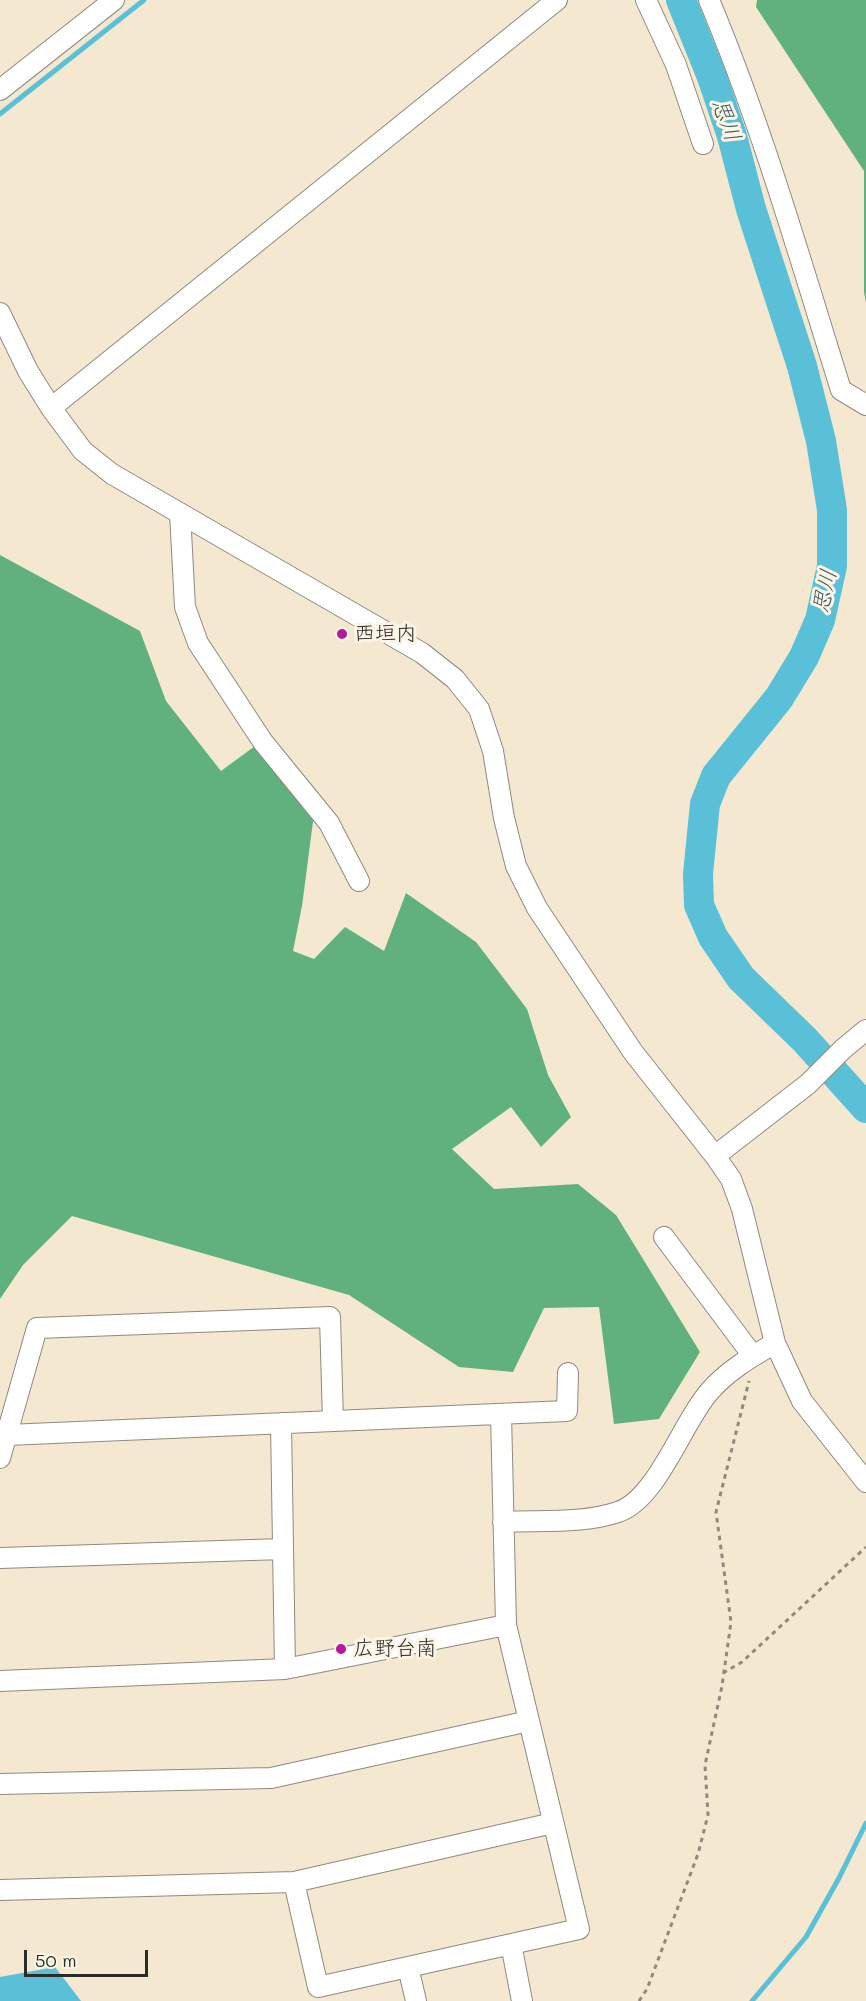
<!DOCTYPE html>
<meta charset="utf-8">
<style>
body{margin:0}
#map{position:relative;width:866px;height:2001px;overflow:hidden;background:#f4e9d0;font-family:Mali,sans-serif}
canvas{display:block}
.scale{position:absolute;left:24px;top:1950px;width:124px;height:27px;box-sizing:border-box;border:3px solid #2b2b2b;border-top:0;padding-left:8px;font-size:18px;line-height:21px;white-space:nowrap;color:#2b2b2b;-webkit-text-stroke:4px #fcf5e5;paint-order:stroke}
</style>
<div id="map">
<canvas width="866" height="2001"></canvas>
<div class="scale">50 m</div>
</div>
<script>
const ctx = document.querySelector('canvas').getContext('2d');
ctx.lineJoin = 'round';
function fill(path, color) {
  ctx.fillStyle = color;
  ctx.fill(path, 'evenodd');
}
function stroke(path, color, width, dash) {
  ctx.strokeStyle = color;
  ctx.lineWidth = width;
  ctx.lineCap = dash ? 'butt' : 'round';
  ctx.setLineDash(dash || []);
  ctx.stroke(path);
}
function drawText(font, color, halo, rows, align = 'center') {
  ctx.font = font + ' Mali,"Klee One",sans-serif';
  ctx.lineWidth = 6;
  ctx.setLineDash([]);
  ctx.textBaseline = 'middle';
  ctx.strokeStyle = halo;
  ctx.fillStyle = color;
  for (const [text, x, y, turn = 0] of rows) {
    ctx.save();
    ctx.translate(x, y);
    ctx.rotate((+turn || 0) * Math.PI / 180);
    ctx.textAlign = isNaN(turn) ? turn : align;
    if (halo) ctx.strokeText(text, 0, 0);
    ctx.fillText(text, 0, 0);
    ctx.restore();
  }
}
fill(new Path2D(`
 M757,0H866V303L864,292V171L756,7Z
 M0,555L140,631L166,701L221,771L255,746L314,814L302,906L293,951L314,959L345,927L384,951L406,893L476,942L527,1009L548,1075L571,1117L541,1147L511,1107L452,1149L494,1189L578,1184L616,1215L700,1352L659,1419L614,1424L599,1307L544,1308L513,1372L459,1367L349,1295L72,1216L23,1265L0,1299Z`), '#61b17e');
fill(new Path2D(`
 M55,1967L81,2001H0V1977Z`), '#59c0d7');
stroke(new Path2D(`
 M0,114L144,0
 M752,2001L806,1937L839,1878L866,1823`), '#59c0d7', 5);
stroke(new Path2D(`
 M681,0L712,77L732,136L751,209L802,366L821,441L832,510V566L820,620L804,657L779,698L716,776L705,804L698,874L699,905L713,937L741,978L805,1040L866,1108`), '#59c0d7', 30);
const minor = new Path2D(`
 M646,0L676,65L703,144
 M709,0C762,126 800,259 841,390L866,405
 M0,90L114,0
 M0,313L28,371L51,408L83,451L112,474L422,653L455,679L479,709L493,751L504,818L516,866L537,908L633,1052L715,1156L731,1179L742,1209L775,1343L802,1401L866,1482
 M51,408L557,0
 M180,513L185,607L198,643L263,742L329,823L359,881
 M715,1156L808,1084L843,1049L866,1030
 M664,1237L753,1356
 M281,1423L285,1669
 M7,1435L567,1411L568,1373
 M0,1458L37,1328L330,1317L333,1421
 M503,1522C541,1520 582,1524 618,1512C657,1499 682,1423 709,1392C727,1371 751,1357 775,1343
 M0,1558L283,1549
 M0,1681L285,1669L506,1625
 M0,1784L271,1778L529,1721
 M294,1882L318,1987L579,1929L506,1625L501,1414
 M0,1890L294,1882L553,1823
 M511,1944L522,2001
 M408,1967L416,2001`);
stroke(minor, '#908a7e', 22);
stroke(new Path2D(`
 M723,1673L742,1662L866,1547
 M639,2001L647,1989L698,1854L708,1815L705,1765L722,1686L731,1622L716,1512L749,1381`), '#908a7e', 3, [4.5, 4.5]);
stroke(minor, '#fff', 20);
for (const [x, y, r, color] of [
 [342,634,6,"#b5179e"],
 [341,1649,6,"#b5179e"]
]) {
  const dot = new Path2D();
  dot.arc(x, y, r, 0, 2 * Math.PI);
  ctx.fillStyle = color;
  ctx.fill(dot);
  stroke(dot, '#fcf5e5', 2);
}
drawText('21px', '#2b2b2b', '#fcf5e5', [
 ["西垣内",354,634],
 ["広野台南",353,1649]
], 'left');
drawText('italic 22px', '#39585f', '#fcf5e5', [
 ["思川",726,120,70],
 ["思川",825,591,-78]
]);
</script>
